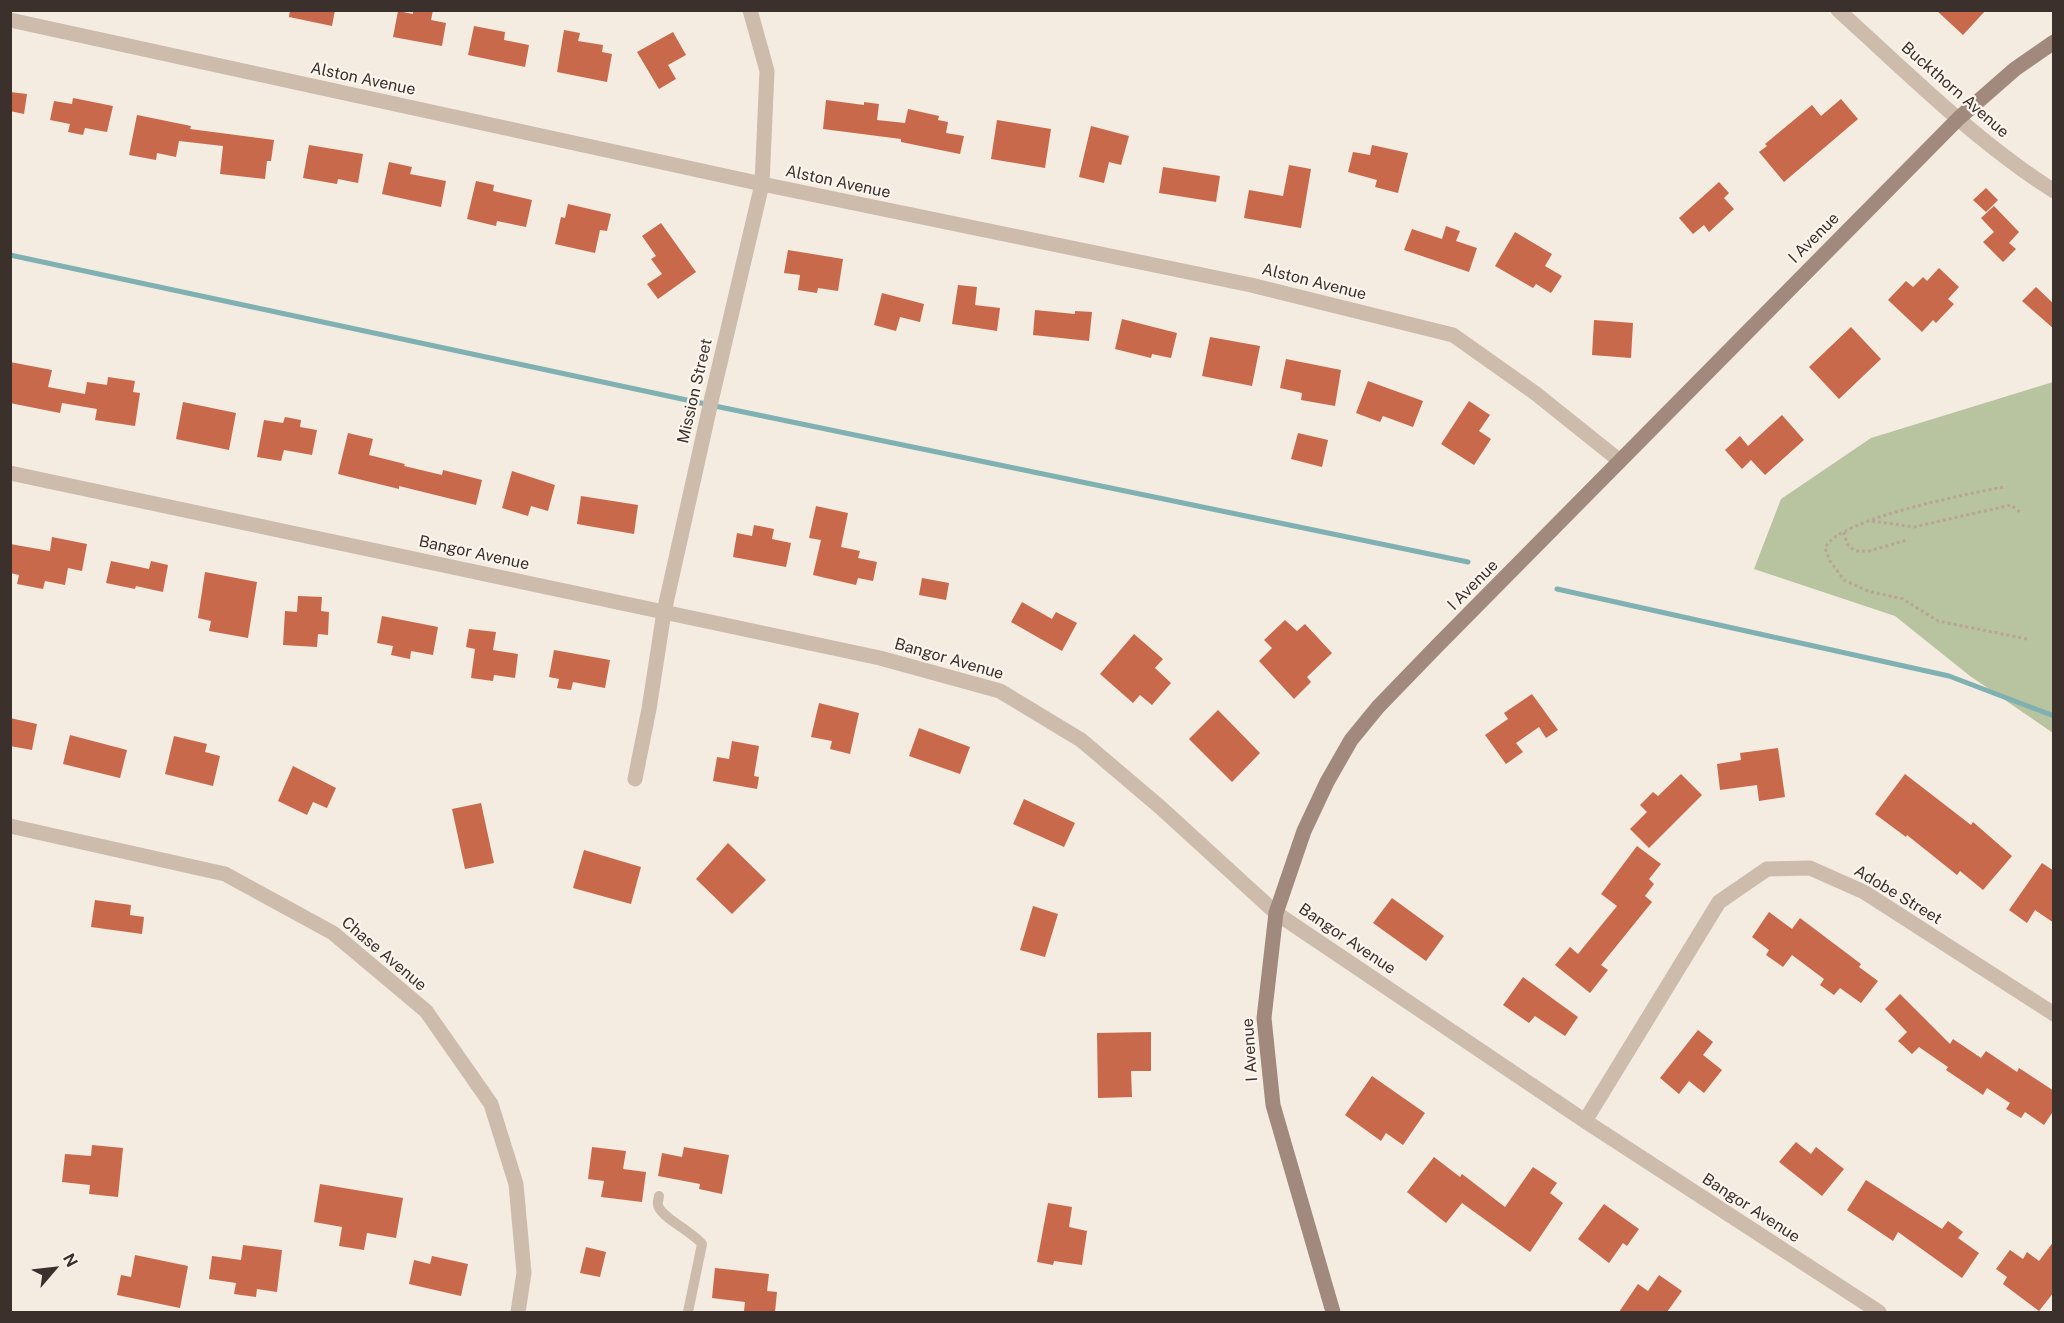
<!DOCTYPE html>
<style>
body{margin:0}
#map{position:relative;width:2064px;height:1323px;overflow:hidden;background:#f4ebe1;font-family:"Public Sans",sans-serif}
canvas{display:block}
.frame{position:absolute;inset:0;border:12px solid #3b302b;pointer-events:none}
.north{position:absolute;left:24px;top:1239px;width:60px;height:60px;-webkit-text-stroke:4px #fbf5ee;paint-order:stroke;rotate:62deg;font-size:16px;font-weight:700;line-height:24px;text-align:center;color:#3b302b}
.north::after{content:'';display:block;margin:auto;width:21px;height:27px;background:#3b302b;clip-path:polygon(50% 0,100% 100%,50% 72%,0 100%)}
</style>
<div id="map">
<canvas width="2064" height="1323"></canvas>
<div class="frame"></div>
<div class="north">N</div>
</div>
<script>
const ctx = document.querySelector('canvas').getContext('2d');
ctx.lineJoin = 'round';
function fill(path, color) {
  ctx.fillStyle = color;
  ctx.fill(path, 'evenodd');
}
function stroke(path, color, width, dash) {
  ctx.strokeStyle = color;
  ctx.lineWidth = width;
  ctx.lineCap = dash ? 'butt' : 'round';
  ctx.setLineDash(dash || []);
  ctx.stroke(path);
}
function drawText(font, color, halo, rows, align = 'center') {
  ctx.font = font + ' "Public Sans",sans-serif';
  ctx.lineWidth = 4.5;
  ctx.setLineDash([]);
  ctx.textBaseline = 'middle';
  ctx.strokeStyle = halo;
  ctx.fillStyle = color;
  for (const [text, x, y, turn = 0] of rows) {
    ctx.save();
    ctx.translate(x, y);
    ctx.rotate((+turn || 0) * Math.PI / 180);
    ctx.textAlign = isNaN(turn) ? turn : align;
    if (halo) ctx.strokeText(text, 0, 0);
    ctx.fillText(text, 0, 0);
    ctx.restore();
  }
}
fill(new Path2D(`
 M2053,382V733L1970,676L1895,616L1754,569L1781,499L1871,438Z`), '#b8c4a0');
stroke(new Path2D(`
 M10,255L710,405L1468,562
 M1557,589L1949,676L2054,716`), '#7fb0b2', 5);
fill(new Path2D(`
 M290,10H335L332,26L289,17Z
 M413,10H433L431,20L446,23L442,46L393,37L398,11L413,14Z
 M1936,10H1986L1963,35Z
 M474,26L505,32L504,40L529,45L525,67L468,55Z
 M564,30L580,33L578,41L603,45L602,52L612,54L607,82L557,72Z
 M673,32L686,55L668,65L676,79L659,89L637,52Z
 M10,92L27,94L24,114L10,111Z
 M73,98L113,106L107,132L85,128L83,135L68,132L70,124L50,120L54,101L72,104Z
 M1841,99L1858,119L1784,182L1759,152L1767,146L1765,144L1812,105L1821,116Z
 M826,100L864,105V102L879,104L877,120L905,123L908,109L939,116L938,120L948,122L946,133L964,136L960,154L901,142V139L823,129Z
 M137,115L191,126L190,129L274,140L271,161H267L265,179L220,174L223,146L179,141L176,157L157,153L156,160L129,155Z
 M997,120L1051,129L1045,168L991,159Z
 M1091,126L1129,136L1121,165L1109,162L1104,183L1079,177Z
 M309,145L363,154L358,183L338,179L337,184L303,178Z
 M1372,145L1408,153L1398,193L1375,187L1377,180L1348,172L1353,152L1370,155Z
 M389,162L412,167L410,174L446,181L441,207L382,194Z
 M1289,165L1311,169L1301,228L1244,218L1249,190L1283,196Z
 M1163,167L1220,176L1216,202L1159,193Z
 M476,181L494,185L493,191L532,200L526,227L497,221L496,226L467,219Z
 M1719,182L1729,193L1724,198L1734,209L1709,232L1704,225L1693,234L1679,218Z
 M1986,188L1998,200L1986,212L1973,200Z
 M568,204L611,214L607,231L600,230L595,253L555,244L561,217L565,218Z
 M1994,206L2019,232L2009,243L2016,249L2003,262L1983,242L1994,232L1981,218Z
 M661,223L696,272L658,299L647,284L662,274L651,259L656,256L642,236Z
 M1446,226L1460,231L1456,241L1477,248L1469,272L1404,250L1412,229L1442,239Z
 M1515,232L1552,254L1545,266L1562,276L1551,293L1536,284L1533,288L1495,266Z
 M788,250L843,259L838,291L818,288L817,293L798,290L800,275L784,273Z
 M1939,268L1959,287L1948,299L1954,304L1936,323L1933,320L1922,332L1888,300L1906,281L1913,287L1923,277L1927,281Z
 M958,285L977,287L975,305L1000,308L997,331L952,324Z
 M2036,287L2054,304V329L2022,301Z
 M882,293L924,304L920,322L900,317L896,331L874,325Z
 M1035,310L1075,314V311L1092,312L1089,341L1033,335Z
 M1122,319L1177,333L1171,358L1152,354L1151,358L1115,349Z
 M1594,320L1633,323L1631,358L1592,355Z
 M1851,327L1881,359L1839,399L1809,367Z
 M1210,337L1260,346L1252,386L1202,376Z
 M1286,359L1341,370L1335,406L1301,400L1302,393L1280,388Z
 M10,362L52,370L48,387L85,394L87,382L107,385L108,377L135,381L133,392L140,393L135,426L95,420L97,409L62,403L60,413L10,403Z
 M1368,381L1423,401L1413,427L1383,416L1380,422L1356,413Z
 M1469,401L1490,415L1479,431L1491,439L1474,465L1441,444Z
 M183,402L236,413L229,450L176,439Z
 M1782,415L1804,440L1765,475L1751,460L1742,469L1725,450L1740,436L1748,446Z
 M285,417L301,420L300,427L317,430L312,455L284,450L281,461L257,457L264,420L283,423Z
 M348,433L373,439L369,455L405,464L404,466L442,475L443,470L482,480L476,505L399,486V489L338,474Z
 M1298,433L1328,440L1322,467L1291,459Z
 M512,471L555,485L548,511L531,506L528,516L502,508Z
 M581,496L638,505L634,534L577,524Z
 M816,506L848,513L841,547L860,551L858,558L877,562L873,581L858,578L856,585L813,575L821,540L809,538Z
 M754,525L774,529L772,539L791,543L786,567L733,557L737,533L752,536Z
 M52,537L87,544L82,571L68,568L65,585L45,581L43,589L17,584L19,575L10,573V544L50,551Z
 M111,561L149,569L151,561L168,565L163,592L136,586L135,589L106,583Z
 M205,572L257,582L248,638L209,631L211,621L198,618Z
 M922,578L949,583L946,600L919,595Z
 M298,596L322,597L321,611L329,612L328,635L318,634L317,647L283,645L285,611L297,612Z
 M1022,602L1052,619L1056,612L1077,623L1062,651L1011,622Z
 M382,616L438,627L433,655L411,651L410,659L391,655L393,646L377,643Z
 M1285,620L1297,631L1305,624L1332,653L1307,677L1311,682L1294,699L1259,661L1272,648L1264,640Z
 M469,629L496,632L493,650L518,654L515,678L494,675L493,681L471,678L475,649L466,647Z
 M1134,634L1163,659L1155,668L1171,683L1152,705L1140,695L1133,703L1100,674Z
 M554,650L610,660L605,688L573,682L571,690L557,688L559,679L549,677Z
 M1532,694L1558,730L1546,738L1539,727L1516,743L1523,752L1506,764L1485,735L1508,719L1504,713Z
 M819,703L859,713L850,754L830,749L832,741L811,737Z
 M1218,710L1260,753L1232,782L1189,739Z
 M10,718L37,724L32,750L10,746Z
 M919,728L970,747L960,774L909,756Z
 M70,735L127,750L120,778L63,764Z
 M174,736L207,744L205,752L220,756L213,786L165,774Z
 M732,741L759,746L754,776L759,777L757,789L713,781L717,757L729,759Z
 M1778,748L1785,797L1759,801L1757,785L1720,790L1717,764L1741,760L1740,753Z
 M293,766L336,788L327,808L313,802L307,815L278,801Z
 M1681,774L1702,795L1649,848L1630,829L1647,812L1640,805L1653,792L1658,796Z
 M1905,774L1971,825L1973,822L2012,856L1983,890L1960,871L1957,875L1907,835L1906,837L1875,814Z
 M1024,799L1075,823L1064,847L1013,824Z
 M481,803L494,863L465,869L452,809Z
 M728,843L766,880L732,914L696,879Z
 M1637,846L1661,864L1649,879L1654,884L1645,896L1652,902L1601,965L1608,970L1590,993L1555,965L1570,947L1578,954L1617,906L1601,894Z
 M584,850L641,867L631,904L573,888Z
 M2042,863L2054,871V923L2035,910L2027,923L2009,910Z
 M1392,898L1444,936L1426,961L1373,923Z
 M95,900L131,905L130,915L144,917L142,934L91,927Z
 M1033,906L1058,914L1045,957L1020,950Z
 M1769,912L1792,929L1800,918L1861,964L1859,967L1878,981L1861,1003L1840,988L1834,995L1820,985L1824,979L1792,955L1783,967L1766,955L1769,950L1752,937Z
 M1523,977L1578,1017L1565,1036L1535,1016L1529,1023L1503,1005Z
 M1900,994L1950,1044L1953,1039L1981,1058L1986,1051L2017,1072L2019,1068L2054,1091V1110L2044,1125L2025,1112L2021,1118L2006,1109L2010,1103L1987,1088L1983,1095L1946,1070L1948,1067L1919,1047L1912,1054L1898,1041L1907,1032L1885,1009Z
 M1698,1030L1713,1042L1703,1055L1722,1070L1704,1093L1689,1081L1679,1094L1660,1078Z
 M1151,1032V1071H1131L1132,1097L1098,1098L1097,1033Z
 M1372,1076L1425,1113L1403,1145L1386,1133L1381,1141L1345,1115Z
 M1796,1142L1811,1154L1816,1147L1844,1169L1822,1196L1779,1162Z
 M92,1145L123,1148L118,1197L89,1194L90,1185L62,1182L65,1154L91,1156Z
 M592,1147L626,1151L623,1169L646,1172L642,1202L601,1197L604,1181L588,1179Z
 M684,1147L729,1155L722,1194L699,1189L700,1184L658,1176L662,1153L682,1157Z
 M1434,1157L1460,1177L1462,1174L1505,1207L1533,1167L1557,1183L1550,1193L1563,1203L1530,1252L1462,1203L1446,1223L1407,1192Z
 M1866,1180L1942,1229L1948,1221L1963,1232L1958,1238L1979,1253L1962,1278L1898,1232L1893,1241L1847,1210Z
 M320,1184L403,1198L396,1238L367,1233L364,1250L339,1246L342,1227L314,1222Z
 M1048,1203L1072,1207L1069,1227L1087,1231L1082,1265L1054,1261L1053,1265L1037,1262Z
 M1604,1204L1639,1229L1627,1246L1623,1243L1609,1263L1578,1239Z
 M2054,1241V1292L2039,1311L2003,1284L2007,1277L1996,1269L2010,1250L2023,1259L2027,1252L2039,1261Z
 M243,1245L282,1250L277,1292L257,1289L256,1297L234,1294L236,1283L209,1279L212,1256L241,1260Z
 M586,1247L606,1252L600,1277L580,1273Z
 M135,1255L188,1266L180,1308L117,1295L121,1275L131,1277Z
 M432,1256L468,1264L461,1296L409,1284L414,1260L430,1264Z
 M715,1268L769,1274L767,1291L777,1292L775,1312L744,1311L745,1302L712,1298Z
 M1659,1275L1682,1291L1667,1312H1619L1638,1284L1648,1291Z`), '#c8694b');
stroke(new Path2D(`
 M2003,487C1969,494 1839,518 1825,548L1830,561L1844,580L1868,591L1903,599L1938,621L2027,639
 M1872,521L1914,527L2011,505L2021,513
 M1844,532L1847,544L1855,551H1869L1907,540`), '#b9a596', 3, [3, 3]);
stroke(new Path2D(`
 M659,1196C659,1197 657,1204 658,1205C660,1217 692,1231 702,1244L688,1312`), '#cdbbac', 10);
stroke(new Path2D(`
 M1838,10C1907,72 1975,141 2054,191
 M10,20L762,184L1251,285L1453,335L1535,393L1620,461
 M10,473L880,658L1000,691L1081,740L1160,807L1276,913L1585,1121L1879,1312
 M635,779L649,709L664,612L712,397L762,184L767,71L750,10
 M10,826L225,874L333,933L426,1011L491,1104L516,1184L524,1273L518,1312
 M1585,1121L1719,902L1767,869L1810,868L1864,892L2054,1014`), '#cdbbac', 15);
stroke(new Path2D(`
 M1333,1312L1273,1105L1264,1018L1276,913L1304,831L1327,782L1351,740L1378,707L1437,646L1959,118L2015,69L2054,42`), '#a18a7d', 15);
drawText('16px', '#3b302b', '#fbf5ee', [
 ["Alston Avenue",363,79,12],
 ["Buckthorn Avenue",1955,90,41],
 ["Alston Avenue",838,182,12],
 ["I Avenue",1814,238,-45],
 ["Alston Avenue",1314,282,14],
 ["Mission Street",695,391,-77],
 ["Bangor Avenue",474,553,12],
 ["I Avenue",1473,585,-45],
 ["Bangor Avenue",949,659,16],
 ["Adobe Street",1898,895,31],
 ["Bangor Avenue",1347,939,34],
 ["Chase Avenue",384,954,40],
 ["I Avenue",1250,1050,-94],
 ["Bangor Avenue",1751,1208,33]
]);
</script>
